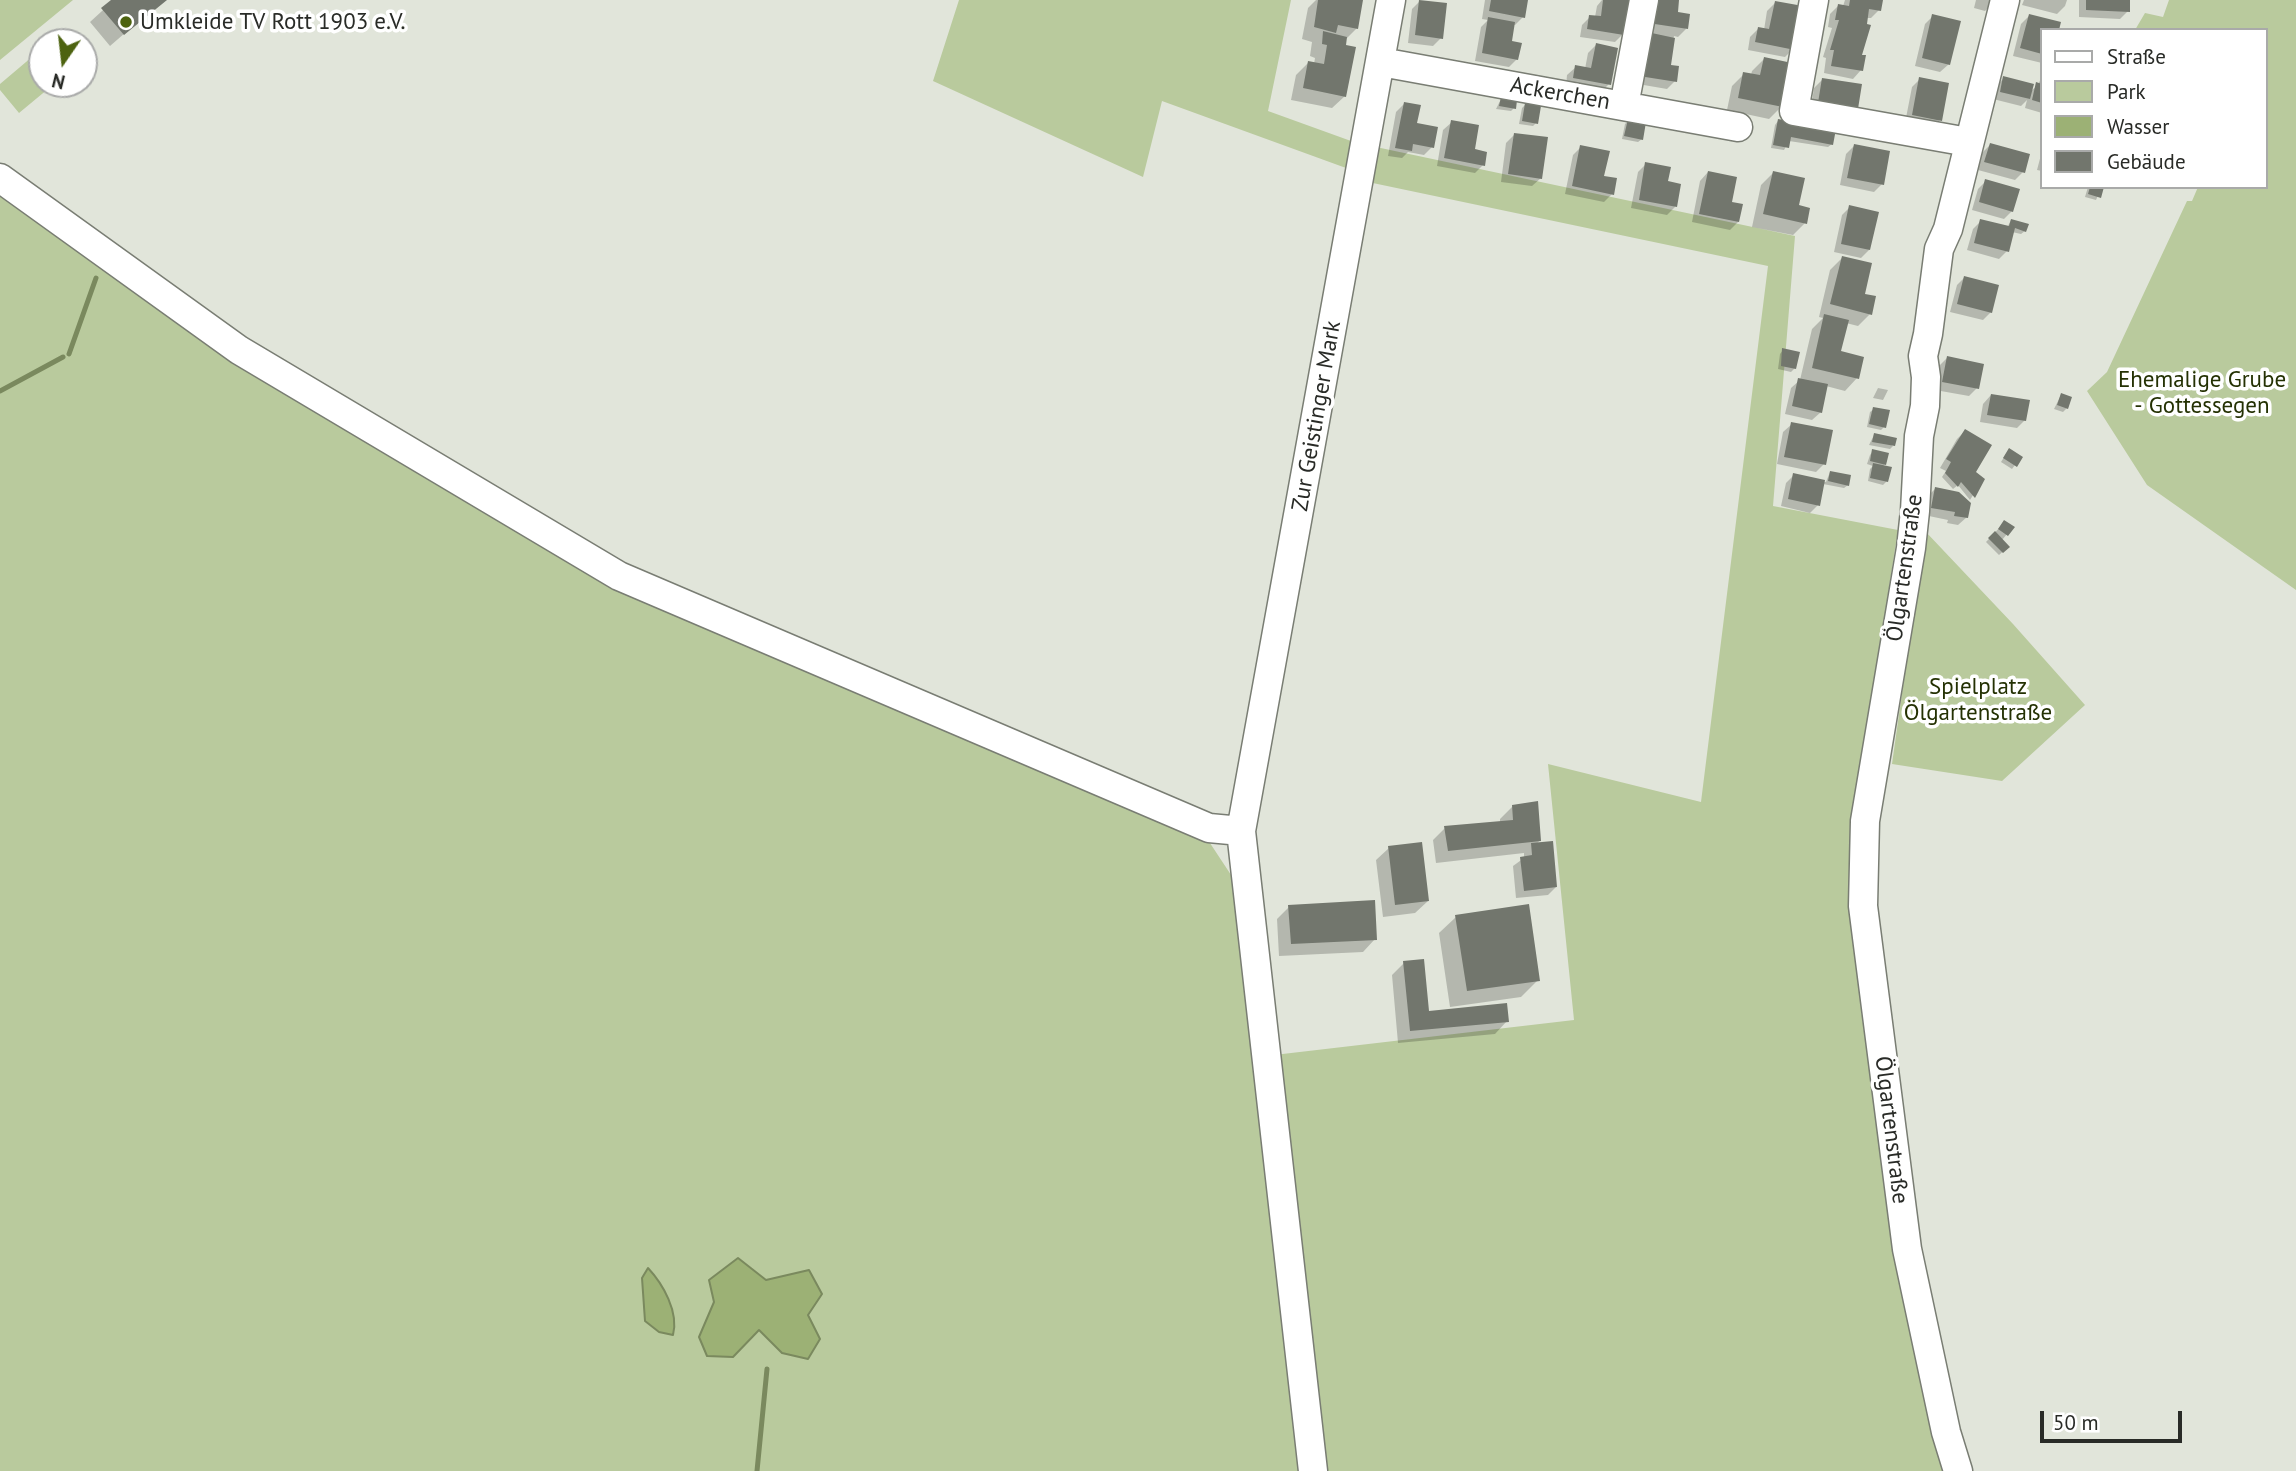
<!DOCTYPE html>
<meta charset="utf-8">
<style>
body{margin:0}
#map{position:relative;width:2296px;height:1471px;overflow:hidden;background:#e1e5da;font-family:"PT Sans",sans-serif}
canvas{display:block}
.legend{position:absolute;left:2040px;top:28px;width:228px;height:161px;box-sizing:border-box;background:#fff;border:2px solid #a9aaa9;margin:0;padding:9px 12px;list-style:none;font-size:21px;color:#292b27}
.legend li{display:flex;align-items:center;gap:14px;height:35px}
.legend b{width:35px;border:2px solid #a9aaa9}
.north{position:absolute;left:28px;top:28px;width:70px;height:70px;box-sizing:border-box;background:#fff;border:2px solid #a9aaa9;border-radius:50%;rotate:194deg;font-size:19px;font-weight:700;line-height:28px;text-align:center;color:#292b27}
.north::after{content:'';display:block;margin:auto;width:24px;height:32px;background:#4d6310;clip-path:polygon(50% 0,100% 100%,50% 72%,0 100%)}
.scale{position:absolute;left:2040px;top:1411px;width:142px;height:32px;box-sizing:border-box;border:4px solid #292b27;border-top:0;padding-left:9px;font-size:21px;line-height:24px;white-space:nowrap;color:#292b27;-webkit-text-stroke:5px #fff;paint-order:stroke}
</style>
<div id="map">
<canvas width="2296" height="1471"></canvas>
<ul class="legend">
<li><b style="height:9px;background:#fff"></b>Straße</li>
<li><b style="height:19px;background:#b9ca9d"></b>Park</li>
<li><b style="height:19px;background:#9cb175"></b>Wasser</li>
<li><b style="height:19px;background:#72766d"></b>Gebäude</li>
</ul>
<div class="north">N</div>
<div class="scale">50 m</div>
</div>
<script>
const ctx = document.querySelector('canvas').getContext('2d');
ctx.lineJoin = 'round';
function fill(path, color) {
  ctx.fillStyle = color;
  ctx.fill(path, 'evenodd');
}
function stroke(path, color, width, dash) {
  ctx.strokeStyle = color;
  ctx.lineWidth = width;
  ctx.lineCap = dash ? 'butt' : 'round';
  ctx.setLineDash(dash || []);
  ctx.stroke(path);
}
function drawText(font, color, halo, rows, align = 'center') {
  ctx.font = font + ' "PT Sans",sans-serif';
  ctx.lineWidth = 7;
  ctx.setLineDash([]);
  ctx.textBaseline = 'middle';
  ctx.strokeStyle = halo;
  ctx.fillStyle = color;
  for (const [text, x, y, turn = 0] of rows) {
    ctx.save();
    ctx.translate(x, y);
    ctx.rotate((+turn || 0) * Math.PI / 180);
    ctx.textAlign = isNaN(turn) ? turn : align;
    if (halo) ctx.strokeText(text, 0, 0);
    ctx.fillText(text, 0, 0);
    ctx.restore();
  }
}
fill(new Path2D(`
 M0,0H73L0,60Z
 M959,0H1291L1268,111L1351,141L1346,168L1162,101L1143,177L933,81Z
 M2169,0H2296V590L2147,485L2087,391L2107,372L2187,201H2192L2198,187H2266V30H2135L2145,13L2163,17Z
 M39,51L42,54V84H54L19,113L0,90V84Z
 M1376,147L1795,236L1773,506L1898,530L1850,837L1861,1009L1897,1268L1924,1398L1943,1471H1323L1274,1055L1574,1020L1548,764L1701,802L1768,266L1368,182Z
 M0,192L235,364L619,589L790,665L1086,789L1206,837L1235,881L1302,1471H0Z
 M1925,531L2013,624L2085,705L2002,781L1892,764Z`), '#b9ca9d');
const water = new Path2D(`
 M738,1258L766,1280L809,1270L822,1294L808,1315L820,1339L808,1359L782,1353L759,1330L733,1357L707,1356L699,1337L714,1302L709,1280Z
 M648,1268C663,1284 679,1312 673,1335L659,1332L645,1321L642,1278Z`);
fill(water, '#9cb175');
stroke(water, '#7a895e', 2);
fill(new Path2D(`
 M114,0H163L110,46L90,22Z
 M1316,0H1362L1357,28L1345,40V96L1332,108L1291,100L1296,75L1308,63L1314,64L1315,58L1310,56L1312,42L1302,39L1308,8Z
 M1485,0H1527L1523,17L1515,25H1513L1510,42L1517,59L1509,67L1475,61L1481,27L1488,20L1482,19Z
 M1602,0H1624L1623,34L1615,42L1580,37L1582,25L1590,17H1595L1597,6Z
 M1646,0H1678L1676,14L1686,29L1678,37L1674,36L1669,66L1675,81L1667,89L1632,83Z
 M1845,0H1881L1879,10L1871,18H1866L1860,56L1861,70L1853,79L1824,73L1826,58L1823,57L1832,28L1828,27L1830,14L1838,6H1843Z
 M1976,0H1990L1989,7L1985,11L1974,8Z
 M2024,0H2067L2065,6L2057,14L2022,5Z
 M2079,0H2128V11L2120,19L2079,17Z
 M1420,1L1441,38L1433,46L1408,43L1412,9Z
 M1775,3L1793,49L1785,57L1748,50L1750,37L1758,29L1764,30L1767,11Z
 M1933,16L1949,64L1940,72L1915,66L1925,24Z
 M2029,16L2042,30V63L2013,56L2021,24Z
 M1596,45L1609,84L1601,92L1566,86L1567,75L1576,67L1585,69L1588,53Z
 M1764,59L1781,107L1769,119L1727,110L1732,86L1744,74L1751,75L1752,71Z
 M2042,76V113L2025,108L2027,100L2021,106L1993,99L1996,86L2004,78L2031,91L2038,85Z
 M1920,79L1940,120L1932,128L1905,123L1912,87Z
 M1822,80L1860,86L1810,116L1814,88Z
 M1501,99L1514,108L1511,111L1496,109Z
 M1404,104L1432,147L1424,155L1408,152L1402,158L1388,156L1396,112Z
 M1525,105L1536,123L1533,126L1519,124L1522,108Z
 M1628,121L1642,139L1638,142L1622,139L1625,124Z
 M1778,121L1832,144L1828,147L1789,141L1784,150L1771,148L1775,125Z
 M1452,122L1483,165L1475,173L1437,166L1443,130Z
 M1514,135L1541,178L1532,186L1501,182L1506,143Z
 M1990,145L2023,172L2015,180L1978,170L1982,153Z
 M1854,146L1882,184L1874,192L1840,185L1846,154Z
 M1581,147L1612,194L1604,202L1565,194L1573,155Z
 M2042,151V171L2037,170Z
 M1646,164L1666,183L1675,207L1667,215L1631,208L1638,172Z
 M1708,172L1738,222L1730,230L1692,222L1700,181Z
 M1773,173L1797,206L1805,223L1793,235L1752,227L1761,185Z
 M1986,181L2012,211L2004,219L1972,210L1978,189Z
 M2088,187H2102L2096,200L2085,197Z
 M1850,207L1869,250L1861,258L1834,252L1842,215Z
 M2011,220L2025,231L2021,234L2012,232L2007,251L1999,259L1967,250L1973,229L1981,221L2007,228Z
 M1842,258L1870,314L1858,326L1846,323L1839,352L1857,378L1845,391L1826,386L1821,412L1812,420L1785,414L1791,388L1800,380L1812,329L1823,318L1819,317L1830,270Z
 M1965,277L1991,312L1983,320L1950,312L1957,285Z
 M1783,350L1795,368L1791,372L1778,369L1780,354Z
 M1947,358L1977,388L1969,396L1935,390L1939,366Z
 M1878,388L1888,390L1883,400L1873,398Z
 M1991,395L2025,420L2017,428L1980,422L1983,404Z
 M2061,395L2067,408L2063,412L2054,409Z
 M1874,409L1884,427L1881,430L1867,427L1870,412Z
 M1792,424L1824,464L1816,472L1777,464L1783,432Z
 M1965,431L1970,479H1983L1970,500L1958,485L1953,489L1942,477L1946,471L1940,468L1957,439Z
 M1874,435L1893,446L1890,449L1869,445Z
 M1873,451L1885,464L1882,467L1887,481L1883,485L1868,481L1870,469L1873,466L1867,464L1870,455Z
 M2006,454L2021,457L2012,469L2001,462Z
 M1830,472L1848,485L1844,488L1823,484L1818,505L1810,513L1781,506L1786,483L1794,475L1826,482Z
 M1935,489L1967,517L1958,525L1947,523L1948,520L1924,515L1927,497Z
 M2001,526L2012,528L2002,540L2008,547L1999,555L1986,542Z
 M1513,806L1540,840L1536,845L1556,887L1548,895L1516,898L1513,866L1524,858V853L1436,863L1433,840L1445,828L1500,823V819Z
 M1389,848L1428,901L1415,913L1383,917L1376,860Z
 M1289,907L1375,939L1363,952L1279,956L1277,919Z
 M1456,917L1538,980L1521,997L1450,1007L1439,933Z
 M1404,963L1428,1013L1507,1021L1495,1034L1398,1043L1392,975Z`), '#0003');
stroke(new Path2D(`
 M69,354L96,278
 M0,391L63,357
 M757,1471L767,1369`), '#7a895e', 5);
fill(new Path2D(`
 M111,0H167L124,35L101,8Z
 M1318,0H1363L1358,29L1338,25L1336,33L1314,27Z
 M1419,0L1447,3L1443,39L1415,35Z
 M1491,0H1528L1525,18L1489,11Z
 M1603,0H1629L1624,35L1587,29L1589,15L1601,16Z
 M1652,0H1679L1678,12L1690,14L1688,29L1648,23Z
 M1850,0H1883L1881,11L1869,9L1867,24L1871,25L1862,55H1866L1863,71L1831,66L1834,50H1830L1839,20H1835L1838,4L1849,6Z
 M2086,0H2130V12L2086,10Z
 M1775,1L1803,6L1795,50L1755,42L1758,27L1769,29Z
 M1932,14L1961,21L1950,65L1922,58Z
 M2029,14L2061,22L2059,30H2042V54L2020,48Z
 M1488,17L1515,22L1512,41L1522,43L1518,60L1482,53Z
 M1323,31L1347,37L1346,45L1356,47L1346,97L1303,88L1308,61L1324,64L1327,45L1322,44Z
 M1647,32L1675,38L1671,65L1679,66L1677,82L1639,76Z
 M1596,43L1618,48L1611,85L1573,78L1575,65L1591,68Z
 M1764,57L1792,63L1783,107L1738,98L1743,72L1760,75Z
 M2003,76L2034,84L2030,99L2000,92Z
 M1919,77L1949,83L1942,121L1912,115Z
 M1822,78L1862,84L1857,115L1817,109Z
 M2036,82L2042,84V103L2032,100Z
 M1501,97L1517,100L1516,109L1499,106Z
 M1404,102L1421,105L1417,123L1438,127L1434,148L1413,144L1412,151L1395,148Z
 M1525,103L1541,106L1538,124L1522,121Z
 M1628,119L1646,122L1643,140L1624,136Z
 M1778,119L1836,129L1833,145L1791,137L1789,148L1773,145Z
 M1451,120L1479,125L1475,149L1487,152L1485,166L1444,158Z
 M1514,133L1548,137L1542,179L1508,174Z
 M1990,143L2030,154L2025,173L1984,162Z
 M1854,144L1890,151L1884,185L1847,178Z
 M1580,145L1610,151L1604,176L1617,178L1614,195L1572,186Z
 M1645,162L1671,167L1668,181L1681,184L1677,207L1639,200Z
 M1708,171L1737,177L1732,202L1743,204L1739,222L1699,214Z
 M1773,171L1805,178L1799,205L1810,208L1807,224L1763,214Z
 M1985,179L2020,189L2013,212L1979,202Z
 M2090,187H2104L2101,198L2088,194Z
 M1849,205L1879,212L1870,250L1841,244Z
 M1980,219L2009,226L2011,219L2029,224L2026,232L2015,228L2009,252L1974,243Z
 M1842,256L1872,263L1865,294L1876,296L1872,315L1830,304Z
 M1964,276L1999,285L1992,313L1957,304Z
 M1824,314L1849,320L1841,351L1864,357L1859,379L1812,368Z
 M1782,348L1800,352L1796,369L1781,366Z
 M1947,356L1984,364L1979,389L1942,382Z
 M1798,378L1828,384L1822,413L1792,406Z
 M2061,393L2072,397L2068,409L2057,405Z
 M1991,394L2030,400L2026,421L1987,415Z
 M1873,407L1890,410L1886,428L1869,424Z
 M1791,422L1833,430L1826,465L1784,457Z
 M1965,429L1992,445L1976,472L1985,479L1975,498L1961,482L1958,487L1945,473L1951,462L1946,459Z
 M1874,433L1897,438L1895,446L1872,442Z
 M2009,448L2023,457L2017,467L2003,458Z
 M1872,449L1889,453L1886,465L1870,461Z
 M1873,463L1892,467L1888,482L1870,478Z
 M1830,471L1851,475L1849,486L1828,481Z
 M1793,473L1825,480L1820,506L1788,499Z
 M1935,487L1959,492L1971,503L1968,518L1954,516L1955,512L1931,508Z
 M2004,520L2015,527L2008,536L1998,529Z
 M1995,531L2010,547L2003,553L1988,538Z
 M1538,801L1541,841L1448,851L1444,826L1513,820L1512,805Z
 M1553,841L1557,887L1524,891L1520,857L1532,855L1531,843Z
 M1422,842L1429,901L1395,905L1388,846Z
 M1375,900L1377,940L1291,944L1288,905Z
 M1529,904L1540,981L1467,991L1455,915Z
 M1424,959L1429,1011L1507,1003L1509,1022L1410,1031L1403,961Z`), '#72766d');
const minor = new Path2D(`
 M1814,0L1794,111L1968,142
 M1381,62L1738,127
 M1624,106L1644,0
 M0,178L239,350L619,576L1209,828L1241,831
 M1313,1471L1241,831L1391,0
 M1958,1471L1946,1432L1907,1249L1863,906L1865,821L1911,548L1915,511L1919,436L1925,406L1926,377L1923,356L1928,334L1939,249L1948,229L2005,0`);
stroke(minor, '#797d73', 31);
stroke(minor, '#fff', 28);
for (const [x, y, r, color] of [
 [126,22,7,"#4d6310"]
]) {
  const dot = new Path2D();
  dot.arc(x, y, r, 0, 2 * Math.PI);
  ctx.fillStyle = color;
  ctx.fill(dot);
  stroke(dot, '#fff', 2.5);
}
drawText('23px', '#292b27', '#fff', [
 ["Umkleide TV Rott 1903 e.V.",140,22]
], 'left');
drawText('23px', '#292b27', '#fff', [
 ["Ackerchen",1560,94,10],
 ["Zur Geistinger Mark",1317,416,-80],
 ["Ölgartenstraße",1905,568,-82],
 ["Ölgartenstraße",1891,1130,83]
]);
drawText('23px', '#243103', '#fff', [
 ["Ehemalige Grube",2202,380],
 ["- Gottessegen",2202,406],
 ["Spielplatz",1978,687],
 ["Ölgartenstraße",1978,713]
]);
</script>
